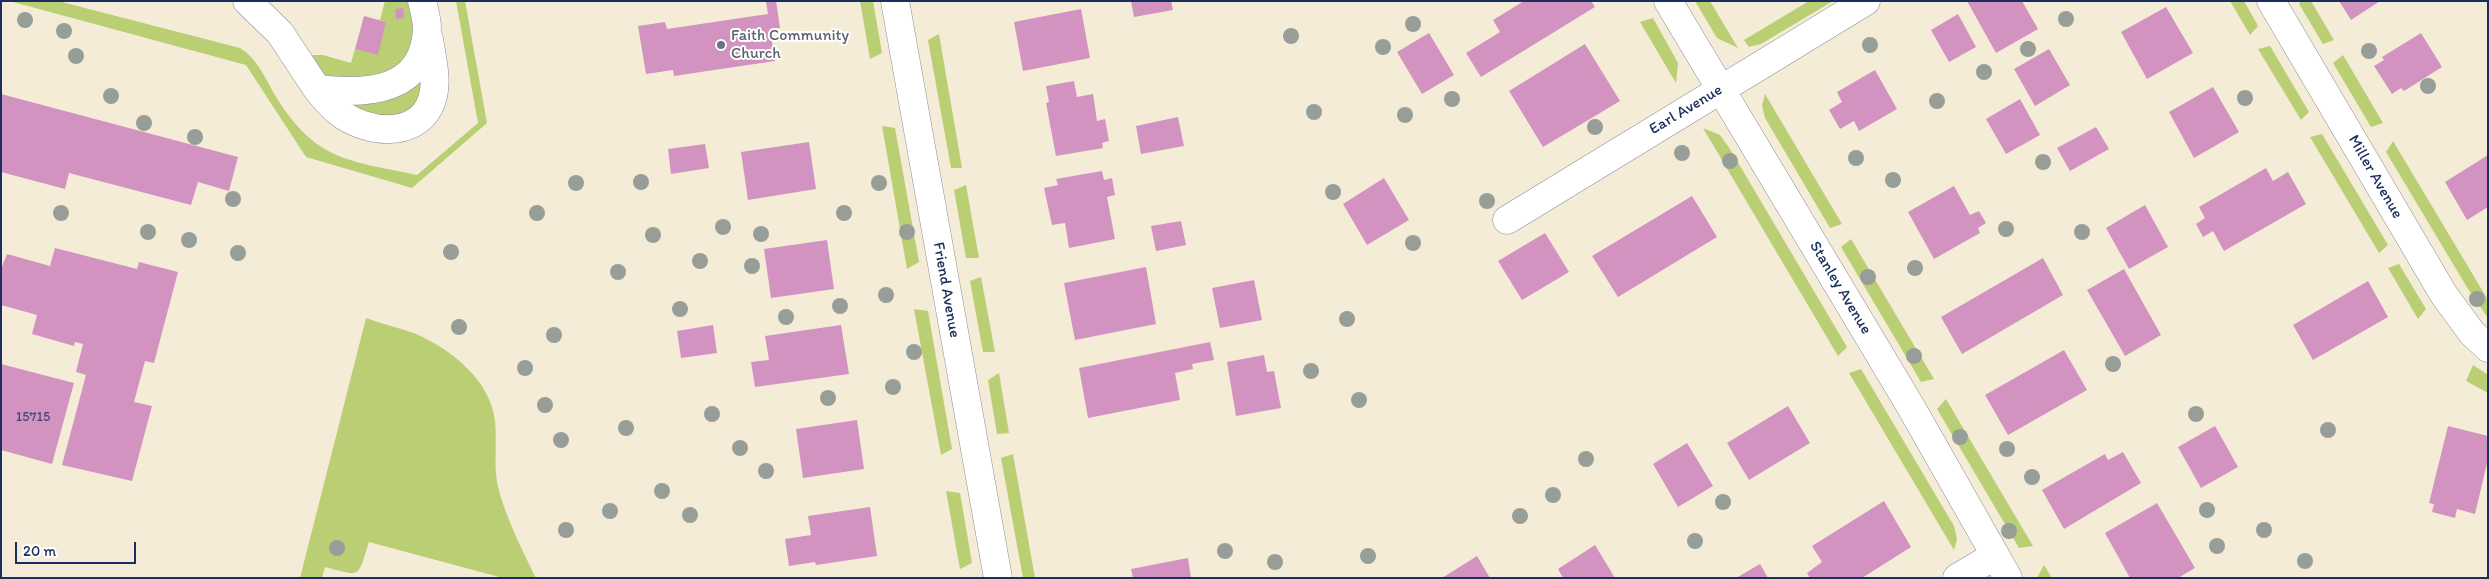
<!DOCTYPE html>
<style>
body{margin:0}
#map{position:relative;width:2489px;height:579px;overflow:hidden;background:#f4ecd7;font-family:Itim,sans-serif}
canvas{display:block}
.frame{position:absolute;inset:0;border:2px solid #1b2f5e;pointer-events:none}
.scale{position:absolute;left:15px;top:542px;width:121px;height:22px;box-sizing:border-box;border:2px solid #1b2f5e;border-top:0;padding-left:6px;font-size:15px;line-height:18px;white-space:nowrap;color:#1b2f5e;-webkit-text-stroke:4px #fff;paint-order:stroke}
</style>
<div id="map">
<canvas width="2489" height="579"></canvas>
<div class="frame"></div>
<div class="scale">20 m</div>
</div>
<script>
const ctx = document.querySelector('canvas').getContext('2d');
ctx.lineJoin = 'round';
function fill(path, color) {
  ctx.fillStyle = color;
  ctx.fill(path, 'evenodd');
}
function stroke(path, color, width, dash) {
  ctx.strokeStyle = color;
  ctx.lineWidth = width;
  ctx.lineCap = dash ? 'butt' : 'round';
  ctx.setLineDash(dash || []);
  ctx.stroke(path);
}
function drawText(font, color, halo, rows, align = 'center') {
  ctx.font = font + ' Itim,sans-serif';
  ctx.lineWidth = 4;
  ctx.setLineDash([]);
  ctx.textBaseline = 'middle';
  ctx.strokeStyle = halo;
  ctx.fillStyle = color;
  for (const [text, x, y, turn = 0] of rows) {
    ctx.save();
    ctx.translate(x, y);
    ctx.rotate((+turn || 0) * Math.PI / 180);
    ctx.textAlign = isNaN(turn) ? turn : align;
    if (halo) ctx.strokeText(text, 0, 0);
    ctx.fillText(text, 0, 0);
    ctx.restore();
  }
}
fill(new Path2D(`
 M58,1L240,48C257,58 267,81 276,97C317,162 348,160 417,175L478,123L456,1H465L487,123L412,188L306,157L246,65L13,2Z
 M385,1H410L415,42L395,71C377,75 335,86 321,72C317,67 314,60 311,55H323L351,63L355,49L377,54L386,22L380,20Z
 M860,1H873L882,53L870,59Z
 M1695,1H1710L1738,48L1717,38Z
 M1809,1H1833L1761,44L1749,47L1744,40Z
 M2230,1H2244L2258,26L2250,35Z
 M2301,1H2311L2334,40L2323,44L2299,4Z
 M1653,18L1678,63L1676,83L1640,22Z
 M939,34L962,168H951L928,40Z
 M2270,46L2309,112L2301,120L2258,49Z
 M2343,55L2383,123L2371,127L2333,63Z
 M419,82H421L420,101L398,118L366,115L349,103L409,89Z
 M1765,94L1842,224L1830,228L1765,118L1762,106Z
 M882,126L895,128L919,262L907,269Z
 M1703,128L1720,135L1730,149L1847,347L1838,356Z
 M2322,134L2388,245L2379,253L2310,137Z
 M2393,141L2488,300V318L2468,289L2386,152Z
 M966,185L979,258H966L954,190Z
 M1851,239L1934,379L1921,382L1841,247Z
 M2399,264L2426,309L2418,319L2388,268Z
 M981,277L995,352H983L970,281Z
 M914,309L928,311L952,449L941,455Z
 M366,318C382,324 400,328 416,334C451,349 491,381 495,421C497,442 494,462 497,482C502,509 523,552 536,578H503L369,542C357,578 363,577 325,567L322,578H300Z
 M2473,365L2488,375V393L2466,381Z
 M1861,369L1954,526L1957,539L1954,550L1849,373Z
 M999,373L1009,433L997,434L988,380Z
 M1946,399L2033,546L2019,548L1937,409Z
 M1013,454L1035,578H1023L1001,458Z
 M946,491L960,493L972,563L960,569Z
 M2044,565L2052,578H2037Z`), '#bacf73');
fill(new Path2D(`
 M776,1L780,28L770,29L775,61L674,76L673,70L646,74L638,26L665,22L667,29L768,14L766,2Z
 M1131,1H1171L1173,10L1134,17Z
 M1524,1H1591L1595,7L1481,77L1466,53L1500,32L1493,20Z
 M1967,1H2022L2038,29L1996,53Z
 M2339,1H2380L2351,20Z
 M2166,7L2193,53L2147,79L2121,32Z
 M403,8L404,18L396,19L395,9Z
 M1081,9L1090,58L1023,71L1014,22Z
 M1958,14L1976,47L1949,62L1931,30Z
 M364,16L386,22L378,55L355,49Z
 M1429,33L1454,75L1422,94L1397,52Z
 M2421,33L2442,67L2404,91L2401,88L2392,94L2374,66L2384,60L2382,57Z
 M1585,44L1620,101L1543,147L1509,91Z
 M2049,49L2070,85L2035,106L2014,69Z
 M1875,70L1897,109L1859,131L1854,121L1840,129L1829,110L1842,102L1837,92Z
 M1074,81L1077,97L1093,94L1097,121L1105,119L1109,141L1102,143L1103,148L1056,156L1046,103L1049,102L1046,86Z
 M2213,87L2239,132L2194,158L2169,112Z
 M1,94L238,157L229,191L198,182L191,205L69,173L65,189L1,172Z
 M2020,99L2040,135L2006,154L1986,119Z
 M1178,117L1184,146L1141,154L1136,126Z
 M2096,127L2109,149L2070,171L2057,148Z
 M809,142L816,189L748,200L741,152Z
 M705,144L709,168L671,174L668,149Z
 M2488,155V207L2467,220L2445,182Z
 M2266,168L2273,181L2288,172L2306,204L2224,251L2213,231L2203,237L2196,224L2205,218L2199,207Z
 M1102,171L1104,180L1112,178L1115,195L1107,197L1115,239L1069,248L1065,223L1052,225L1044,188L1058,185L1056,179Z
 M1384,178L1409,220L1367,245L1343,204Z
 M1954,186L1970,215L1979,211L1986,223L1978,228L1980,233L1934,259L1908,212Z
 M1692,196L1717,237L1618,297L1592,256Z
 M2145,205L2168,247L2129,269L2106,228Z
 M1181,221L1186,245L1156,251L1151,226Z
 M1545,233L1569,272L1522,300L1498,261Z
 M827,240L834,289L771,298L764,249Z
 M55,248L137,269L139,262L178,272L154,363L145,361L134,402L152,406L132,481L62,465L86,375L76,372L83,344L75,342L74,346L32,334L37,315L1,305V269L7,254L50,266Z
 M2043,258L2063,295L1962,354L1941,317Z
 M1146,267L1156,324L1075,340L1064,283Z
 M2124,269L2161,335L2125,356L2087,290Z
 M1254,280L1262,320L1220,328L1212,288Z
 M2368,281L2388,317L2313,360L2293,325Z
 M713,325L717,353L681,358L677,331Z
 M841,325L849,374L755,387L751,362L769,360L765,336Z
 M1210,342L1214,360L1192,364L1193,369L1175,373L1180,400L1088,418L1079,368Z
 M2064,350L2087,390L2008,435L1985,395Z
 M1264,355L1267,372L1274,371L1281,408L1236,416L1227,362Z
 M1,364L74,383L52,464L1,450Z
 M1788,406L1810,443L1749,480L1727,443Z
 M857,420L864,469L803,478L796,429Z
 M2215,426L2238,467L2201,488L2178,447Z
 M2448,426L2488,436V459L2475,514L2457,509L2455,518L2432,512L2434,504L2429,503Z
 M1687,443L1713,486L1678,507L1653,464Z
 M2123,452L2141,483L2064,529L2042,490L2105,454L2108,460Z
 M1884,501L1911,547L1862,578H1810L1807,573L1822,562L1812,546Z
 M2157,503L2195,568L2178,578H2130L2105,533Z
 M870,507L877,556L816,565L815,562L789,566L785,539L811,535L808,516Z
 M1595,545L1615,578H1563L1558,569Z
 M1477,556L1490,578H1442Z
 M1188,558L1191,578H1133L1131,569Z
 M1760,564L1768,578H1736Z`), '#d393c1');
const minor = new Path2D(`
 M247,1L280,33L317,89C367,95 425,92 427,28C427,19 424,10 422,1
 M895,1L998,578
 M1668,1L1911,407L2008,578
 M2271,1L2444,295L2472,333L2488,348
 M317,89C325,99 333,109 344,116C370,132 412,138 429,107C440,86 432,60 429,39
 M1507,220L1866,1
 M1957,578L1994,556`);
stroke(minor, '#888e9a', 29);
stroke(minor, '#fff', 28);
ctx.fillStyle = '#979e98';
for (const [x, y] of [
 [2066,19],
 [25,20],
 [1413,24],
 [64,31],
 [1291,36],
 [1870,45],
 [1383,47],
 [2028,49],
 [2369,51],
 [76,56],
 [1984,72],
 [2428,86],
 [111,96],
 [2245,98],
 [1452,99],
 [1937,101],
 [1314,112],
 [1405,115],
 [144,123],
 [1595,127],
 [195,137],
 [1682,153],
 [1856,158],
 [1730,161],
 [2043,162],
 [1893,180],
 [641,182],
 [576,183],
 [879,183],
 [1333,192],
 [233,199],
 [1487,201],
 [61,213],
 [537,213],
 [844,213],
 [723,227],
 [2006,229],
 [148,232],
 [907,232],
 [2082,232],
 [761,234],
 [653,235],
 [189,240],
 [1413,243],
 [451,252],
 [238,253],
 [700,261],
 [752,266],
 [1915,268],
 [618,272],
 [1868,277],
 [886,295],
 [2477,299],
 [840,306],
 [680,309],
 [786,317],
 [1347,319],
 [459,327],
 [554,335],
 [914,352],
 [1914,356],
 [2113,364],
 [525,368],
 [1311,371],
 [893,387],
 [828,398],
 [1359,400],
 [545,405],
 [712,414],
 [2196,414],
 [626,428],
 [2328,430],
 [1960,437],
 [561,440],
 [740,448],
 [2007,449],
 [1586,459],
 [766,471],
 [2032,477],
 [662,491],
 [1553,495],
 [1723,502],
 [2207,510],
 [610,511],
 [690,515],
 [1520,516],
 [566,530],
 [2264,530],
 [2009,531],
 [1695,541],
 [2217,546],
 [337,548],
 [1225,551],
 [1368,556],
 [2305,561],
 [1275,562]
]) {
  ctx.beginPath();
  ctx.arc(x, y, 8, 0, 2 * Math.PI);
  ctx.fill();
}
for (const [x, y, r, color] of [
 [721,45,5,"#6b7280"]
]) {
  const dot = new Path2D();
  dot.arc(x, y, r, 0, 2 * Math.PI);
  ctx.fillStyle = color;
  ctx.fill(dot);
  stroke(dot, '#fff', 2);
}
drawText('14px', '#494877', null, [
 ["15715",33,417]
]);
drawText('16px', '#5b616d', '#fff', [
 ["Faith Community",731,36],
 ["Church",731,54]
], 'left');
drawText('16px', '#1b2f5e', '#fff', [
 ["Earl Avenue",1686,110,-31],
 ["Miller Avenue",2375,177,60],
 ["Stanley Avenue",1840,288,59],
 ["Friend Avenue",946,290,80]
]);
</script>
